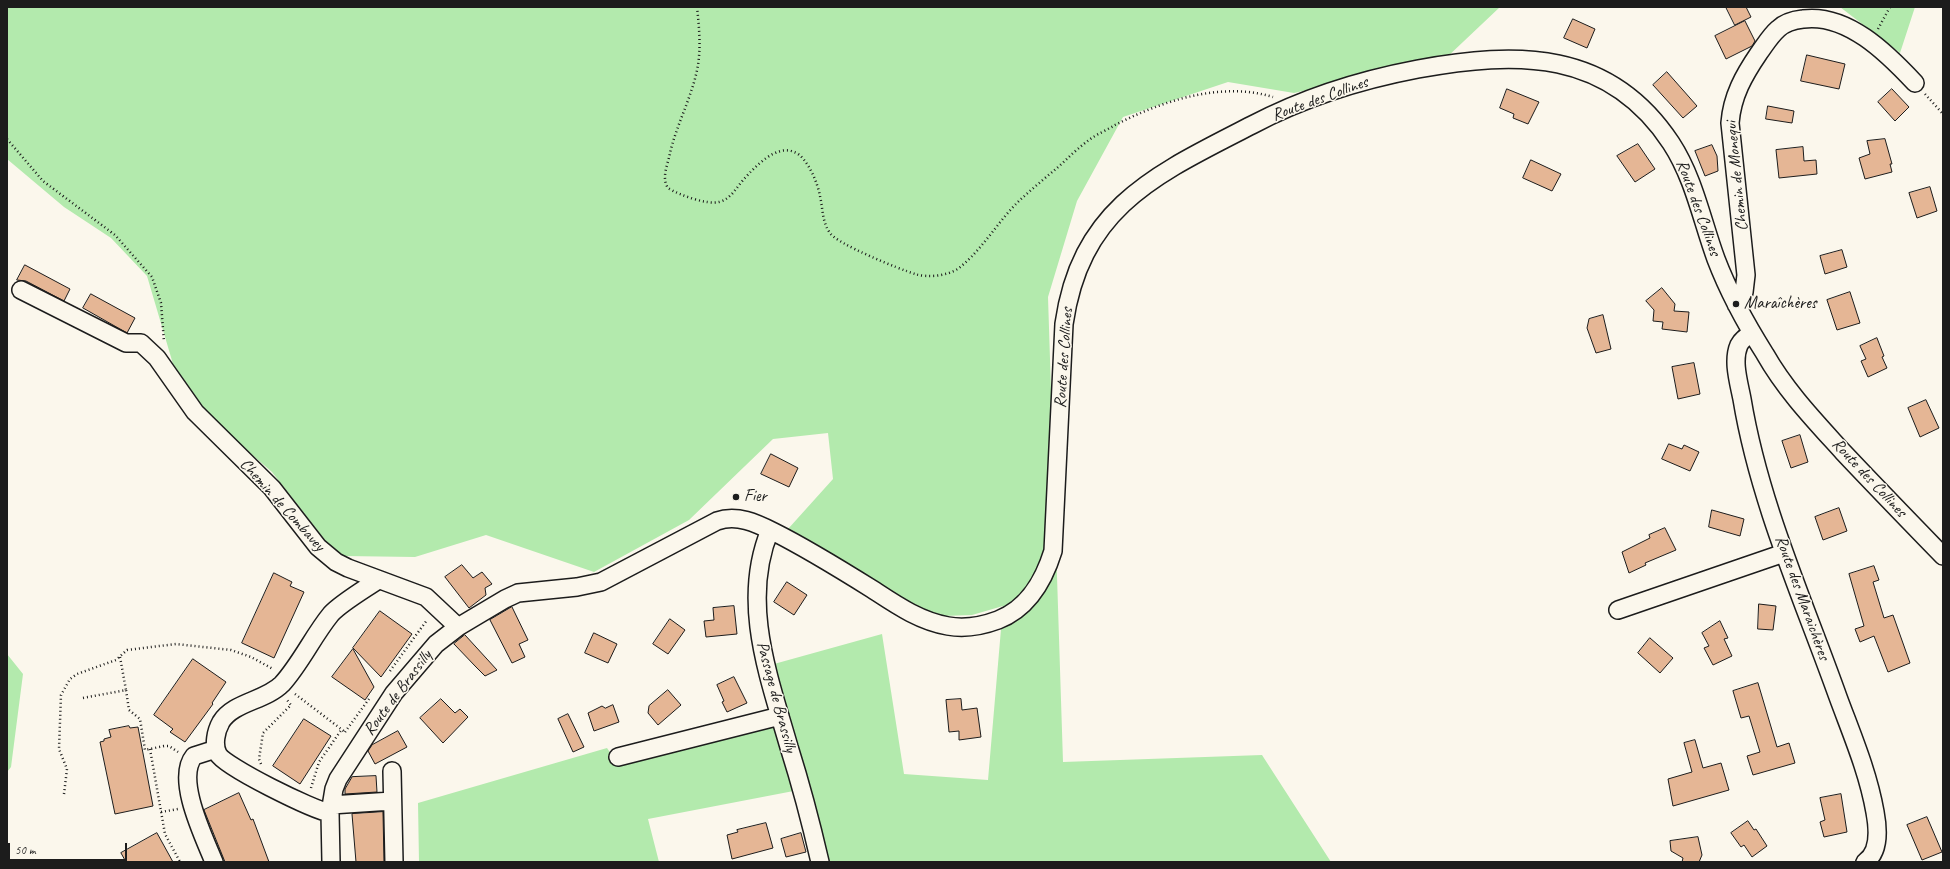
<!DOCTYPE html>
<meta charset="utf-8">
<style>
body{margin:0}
#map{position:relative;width:1950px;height:869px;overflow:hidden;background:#fbf7ec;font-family:Caveat,sans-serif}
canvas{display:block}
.frame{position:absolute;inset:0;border:8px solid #1c1c1c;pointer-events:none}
.scale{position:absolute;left:8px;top:843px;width:119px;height:18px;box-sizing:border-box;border:2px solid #1c1c1c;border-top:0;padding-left:5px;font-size:12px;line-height:14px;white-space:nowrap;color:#1c1c1c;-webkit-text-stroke:3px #fbf7ec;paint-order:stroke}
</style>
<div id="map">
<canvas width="1950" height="869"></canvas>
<div class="frame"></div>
<div class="scale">50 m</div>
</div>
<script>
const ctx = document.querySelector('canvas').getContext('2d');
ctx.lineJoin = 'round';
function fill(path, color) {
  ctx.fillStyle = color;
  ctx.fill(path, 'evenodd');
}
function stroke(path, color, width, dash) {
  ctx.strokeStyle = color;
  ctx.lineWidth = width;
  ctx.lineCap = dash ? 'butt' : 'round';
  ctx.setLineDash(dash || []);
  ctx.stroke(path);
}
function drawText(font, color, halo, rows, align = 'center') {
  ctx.font = font + ' Caveat,sans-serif';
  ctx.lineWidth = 3;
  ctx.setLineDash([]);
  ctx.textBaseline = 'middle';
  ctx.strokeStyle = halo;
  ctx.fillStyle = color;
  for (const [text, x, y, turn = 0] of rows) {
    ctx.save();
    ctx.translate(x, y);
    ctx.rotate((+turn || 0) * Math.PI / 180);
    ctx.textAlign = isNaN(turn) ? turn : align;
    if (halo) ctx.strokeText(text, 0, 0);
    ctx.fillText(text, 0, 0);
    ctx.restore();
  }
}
fill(new Path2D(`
 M7,7H1500L1445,59L1294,93L1228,82L1123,117L1077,201L1048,297L1063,762L1262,755L1331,862H826L804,789L648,819L659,862H419L418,803L607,748L618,764L789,721L774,664L882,634L904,774L988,780L1003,606L972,615L942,616L921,610L788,529L833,479L828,433L773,439L689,520L594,572L486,535L415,557L344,556L332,549L272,472L212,420L173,364L147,276L111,238L64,207L7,159Z
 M1840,7H1915L1900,53Z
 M7,654L23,674L11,767L7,772Z`), '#b3eaad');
const building = new Path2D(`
 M1726,7H1746L1751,17L1735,25Z
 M1573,19L1595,29L1587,48L1564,38Z
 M1745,21L1755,41L1752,46L1726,59L1715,36Z
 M1807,55L1845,64L1839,89L1801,81Z
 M1667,72L1697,106L1683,118L1653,85Z
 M1507,89L1539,102L1528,124L1513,118L1514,114L1500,108Z
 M1892,89L1909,107L1895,121L1878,102Z
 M1768,106L1794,111L1792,123L1766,119Z
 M1885,139L1892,164H1890L1892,172L1865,179L1859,158L1870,154L1867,141Z
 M1638,144L1655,169L1635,182L1617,156Z
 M1712,145L1717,156L1718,171L1705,176L1695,151Z
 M1803,147L1804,161L1816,160L1817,174L1779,178L1776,150Z
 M1531,160L1561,174L1552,191L1523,178Z
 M1930,187L1937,211L1917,218L1909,193Z
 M1842,250L1847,267L1825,274L1820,256Z
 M25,265L70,289L64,301L26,281L17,280Z
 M1662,288L1675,304L1674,311L1689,312L1687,332L1662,329L1663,322L1653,321L1654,310L1646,301Z
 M1850,292L1860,323L1837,330L1827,300Z
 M91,294L135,318L127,333L83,308Z
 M1603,315L1611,349L1596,353L1587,328L1589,319Z
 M1877,338L1884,356L1882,357L1887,368L1868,377L1861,361L1866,359L1860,346Z
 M1694,363L1700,394L1678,399L1672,367Z
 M1926,400L1939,428L1920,437L1908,408Z
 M1800,435L1808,462L1791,468L1782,441Z
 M1669,444L1682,449L1684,445L1699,452L1690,471L1662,459Z
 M771,454L798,468L789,487L761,474Z
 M1839,508L1847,531L1823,540L1815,517Z
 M1712,510L1744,519L1740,536L1709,527Z
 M1665,528L1676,550L1645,563L1646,565L1629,573L1622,552L1650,538L1649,535Z
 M462,565L473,578L482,572L492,584L485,588L486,595L469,608L445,577Z
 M1874,566L1879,580L1873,582L1884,618L1893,615L1910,663L1888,672L1874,636L1860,642L1855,629L1864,626L1849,574Z
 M274,573L292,582L290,586L304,592L274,658L242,643Z
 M787,582L807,595L794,615L774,602Z
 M1759,604L1776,606L1773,630L1758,629Z
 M734,606L737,634L706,637L704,621L714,620L713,608Z
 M512,607L528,640L519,644L525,657L512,663L490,620Z
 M380,611L412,634L381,677L353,648Z
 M670,619L685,630L668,654L653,644Z
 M1720,621L1728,638L1724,639L1732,656L1713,665L1704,648L1709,646L1702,633Z
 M594,633L617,644L608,663L585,653Z
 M465,635L497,670L485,676L476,667L454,644Z
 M1650,638L1673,658L1660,673L1638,653Z
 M353,649L374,687L365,700L332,677Z
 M193,659L226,682L212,703L213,704L185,742L170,732L173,729L154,715Z
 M734,677L747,703L727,712L722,702L724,701L717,685Z
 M1758,683L1777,747L1789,743L1795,763L1753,775L1747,756L1760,752L1749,716L1741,718L1733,691Z
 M668,690L681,705L658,725L648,713L649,706Z
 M441,699L455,713L460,709L468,717L443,743L420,718Z
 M961,699L962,710L977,708L981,737L959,740V731L949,732L946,700Z
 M613,705L619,722L594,731L588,713L602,706L605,708Z
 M568,714L584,747L573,752L558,719Z
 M304,719L331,736L300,784L273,766Z
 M129,726L130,728L138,727L153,806L115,814L100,742L104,741V739L111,737L109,730Z
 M398,731L407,747L375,764L368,751L372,745Z
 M1695,740L1703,768L1721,763L1729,790L1673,806L1668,779L1692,772L1684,743Z
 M376,776L377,792L345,794V789L352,777Z
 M239,793L251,820L253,819L269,862H225L204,810Z
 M1841,794L1847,832L1824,837L1820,822L1825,820L1820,798Z
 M383,812L384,862H356L352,814Z
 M1927,817L1942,852L1922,860L1907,825Z
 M1748,821L1754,830L1756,829L1767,846L1752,857L1744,845L1741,847L1731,833Z
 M766,823L773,848L732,859L727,835L738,832L737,830Z
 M157,833L173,862H126L121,853Z
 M801,833L806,852L786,857L781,839Z
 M1698,837L1702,855L1699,862H1682L1683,858L1671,851L1670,841Z`);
fill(building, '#e5b695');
stroke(building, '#1c1c1c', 1);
const minor = new Path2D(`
 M21,290L126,343H141L157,358L195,412L272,488L318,547L336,562L348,568L426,597L458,627
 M1736,304L1744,292L1746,275L1730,123C1732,96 1744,75 1759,53C1765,45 1770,36 1778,29C1784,23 1794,20 1803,19C1847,13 1887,53 1915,83
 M1752,333C1747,336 1742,339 1739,345C1732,361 1739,383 1742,399C1759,502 1803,599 1838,697C1852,735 1868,772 1875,812C1878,828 1880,852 1865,862
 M770,530C740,602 769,677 789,747C801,785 811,823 820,862
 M1618,610L1784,553
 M618,757L780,716
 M392,771L394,862
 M331,805L392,801
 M330,813C313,810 225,767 218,754C213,745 216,731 221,722C233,702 265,701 282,684C301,663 313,636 331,614C341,603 365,589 378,580
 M214,862C204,837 175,779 194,756L216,749
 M331,862L330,813L334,789L338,779L394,693L436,644L458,627L505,599L518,593L577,587L601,582L717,521C737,514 756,523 774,532C808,549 840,569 872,589C895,604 919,621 948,626C965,629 982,626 998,620C1029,608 1044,580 1053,551L1064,324C1081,206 1157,174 1252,125C1305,97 1360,80 1418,69C1517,51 1609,49 1671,143C1694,178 1702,221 1716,259C1729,293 1746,324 1765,354C1786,391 1815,421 1843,452C1876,487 1910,522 1943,556`);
stroke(minor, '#1c1c1c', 20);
stroke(new Path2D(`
 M697,7C699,26 701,46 698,65C693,95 677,123 670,153C668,164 661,178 668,188C679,195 707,205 719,202C731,199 736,188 744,179C755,167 776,144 794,152C807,156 818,184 820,196C823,209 822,222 830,233C837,244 899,269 915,274C927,278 948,276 959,268C983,249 998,221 1020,200C1032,189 1045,178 1057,168C1068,158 1078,148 1089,140C1097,134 1107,130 1115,125C1162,101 1221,81 1273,97
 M1878,29L1890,7
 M1925,94L1943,114
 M7,139L43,181L115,235L152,277L161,303L164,342
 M120,657L126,690
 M390,671L427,620
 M295,694L345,732
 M83,698L126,690L129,710L140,719L145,750L164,746H169L178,752
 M345,732L369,699
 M150,749L165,834L180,862
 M261,764L259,759L263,733L291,705L287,700
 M311,788L319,762L342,729
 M64,794L67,769L59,749L61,695L70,679L77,674L116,660L127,650L176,644L231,650L251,657L273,669
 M161,812L178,809`), '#1c1c1c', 2.5, [1, 3]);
stroke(minor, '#fbf7ec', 17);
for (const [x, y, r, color] of [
 [1736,304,4,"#1c1c1c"],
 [736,497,4,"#1c1c1c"]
]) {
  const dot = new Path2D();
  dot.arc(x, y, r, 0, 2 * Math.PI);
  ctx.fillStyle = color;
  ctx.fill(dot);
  stroke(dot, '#fbf7ec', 1.5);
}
drawText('17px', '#1c1c1c', '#fbf7ec', [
 ["Route des Collines",1320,99,-20],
 ["Chemin de Monequi",1737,176,-96],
 ["Route des Collines",1698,208,70],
 ["Route des Collines",1064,358,-86],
 ["Route des Collines",1869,478,47],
 ["Chemin de Combavey",282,505,48],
 ["Route des Maraichères",1802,598,70],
 ["Route de Brassilly",398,693,-53],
 ["Passage de Brassilly",776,697,75]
]);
drawText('17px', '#1c1c1c', '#fbf7ec', [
 ["Maraîchères",1744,304],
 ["Fier",744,497]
], 'left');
</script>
